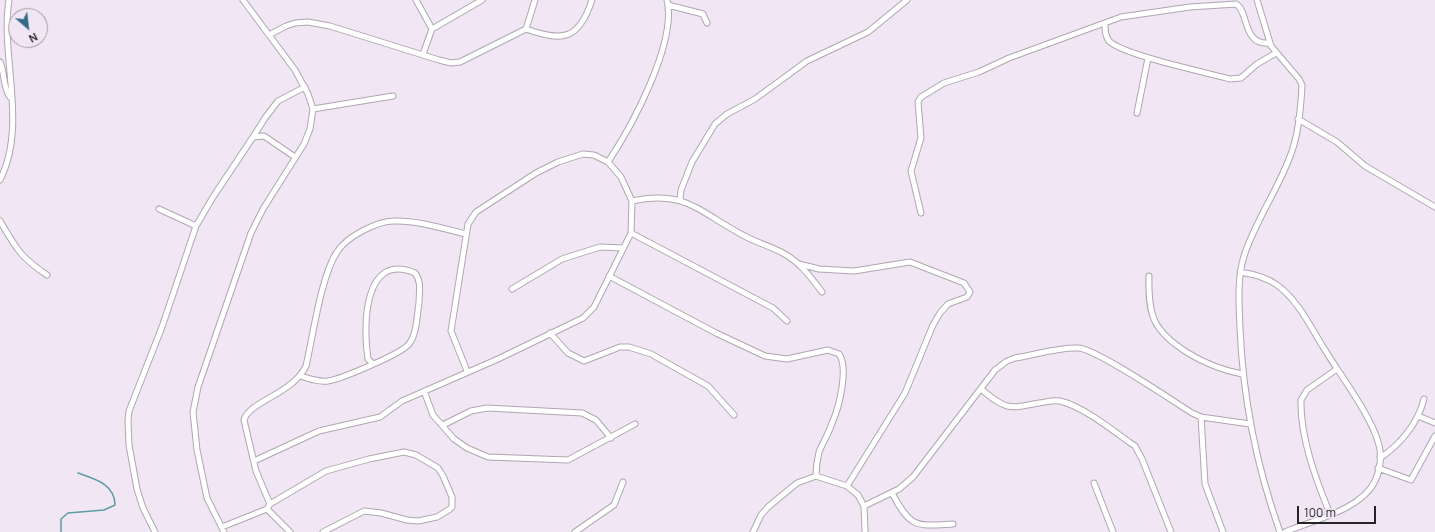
<!DOCTYPE html>
<style>
body{margin:0}
#map{position:relative;width:1435px;height:532px;overflow:hidden;background:#f1e7f4;font-family:Manrope,sans-serif}
canvas{display:block}
.north{position:absolute;left:8px;top:8px;width:40px;height:40px;box-sizing:border-box;background:#f1e7f4;border:1px solid #a099a2;border-radius:50%;rotate:152deg;font-size:11px;font-weight:700;line-height:16px;text-align:center;color:#262327}
.north::after{content:'';display:block;margin:auto;width:14px;height:18px;background:#366b87;clip-path:polygon(50% 0,100% 100%,50% 72%,0 100%)}
.scale{position:absolute;left:1297px;top:506px;width:79px;height:18px;box-sizing:border-box;border:2px solid #262327;border-top:0;padding-left:5px;font-size:12px;line-height:14px;white-space:nowrap;color:#262327;-webkit-text-stroke:3px #f1e7f4;paint-order:stroke}
</style>
<div id="map">
<canvas width="1435" height="532"></canvas>
<div class="north">N</div>
<div class="scale">100 m</div>
</div>
<script>
const ctx = document.querySelector('canvas').getContext('2d');
ctx.lineJoin = 'round';
function stroke(path, color, width, dash) {
  ctx.strokeStyle = color;
  ctx.lineWidth = width;
  ctx.lineCap = dash ? 'butt' : 'round';
  ctx.setLineDash(dash || []);
  ctx.stroke(path);
}
stroke(new Path2D(`
 M61,532V519L68,513L104,510L115,505C115,484 95,479 78,473`), '#5e9ba3', 1.5);
const minor = new Path2D(`
 M416,0L432,29L423,54
 M1257,0L1271,46L1299,79L1302,85C1301,106 1299,131 1292,151C1280,187 1256,219 1244,256C1237,279 1239,304 1240,328C1243,399 1256,465 1280,532
 M668,5L703,14L707,23
 M1105,23C1105,30 1105,36 1109,41C1123,55 1208,73 1230,79L1241,78L1257,64L1276,53
 M432,29L482,0
 M526,29C563,42 579,40 592,0
 M269,35L286,26L295,23L308,22L330,26L439,60L451,63L460,62L526,29L535,0
 M0,62C5,73 3,89 10,97
 M313,109L393,96
 M1137,113L1148,58
 M1298,119L1337,142L1365,166L1435,207
 M253,137L265,118L278,101L305,87
 M608,162C632,126 677,43 667,0
 M0,180C28,125 0,57 9,0
 M680,200L681,190L692,162L715,124L727,114L755,99L807,61L868,32L907,0
 M632,201C684,190 697,210 739,233C752,241 767,245 781,252C799,261 810,276 822,292
 M159,209L196,226
 M921,213L911,171L921,138L918,102L921,97L944,83L979,72L1009,58L1121,17L1190,7L1236,4C1249,11 1242,46 1270,43
 M0,221C17,249 19,256 47,275
 M631,233L773,308L787,321
 M799,264L819,269L854,271L910,262L964,283L970,292L967,297L948,304L940,313L933,325L905,393L847,486
 M1240,272C1253,274 1266,277 1277,285C1299,301 1311,328 1325,350C1341,376 1372,417 1379,445C1382,456 1380,471 1375,481C1361,510 1313,520 1285,532
 M609,276L716,333L765,356L787,359L828,350L839,354C849,368 839,408 832,423C829,433 823,442 819,452C817,460 816,468 816,476
 M1149,276C1148,316 1153,331 1188,353C1206,364 1221,370 1242,374
 M512,289L562,259L600,247L623,248
 M550,333L568,353L584,361L620,347H629L651,354L708,386L734,415
 M301,376C310,379 318,382 328,381C341,379 401,354 409,344C417,334 417,315 419,303C419,292 422,282 415,273C363,251 363,327 368,359L372,363
 M981,389C1006,410 1008,409 1039,403C1046,402 1053,400 1060,401C1082,406 1111,429 1129,442L1135,446L1142,459L1171,532
 M424,391L433,415L454,439L467,448L488,457L568,460L635,424
 M1418,416L1435,423
 M1201,417L1205,484L1223,532
 M443,425L471,411L487,408L582,413L596,420L611,438
 M1380,458C1401,444 1418,423 1424,399
 M254,461L319,431L380,417L402,401L498,359L583,318L594,307L631,233L632,201L621,177L608,162L594,155L583,154L558,162L536,173L476,212L468,224L451,331L467,371
 M1378,468L1411,480L1435,436
 M1094,483L1113,532
 M892,493C911,529 916,526 953,524
 M270,504L326,471L369,459L404,452L416,455L438,468L443,476L452,497V507L450,509L437,517L418,521L407,520L381,513L364,511L323,532
 M864,506L899,489L913,477L995,370L1007,361L1015,358C1035,355 1058,347 1078,348C1095,348 1173,401 1192,413L1201,417L1250,424
 M267,509L290,532
 M1330,514C1316,480 1300,437 1301,400L1307,390L1337,369
 M222,527L267,509L270,504L256,471L244,420C249,401 293,394 306,366C313,336 321,276 337,252C346,237 377,221 394,221C416,220 445,229 466,234
 M155,532L143,508L137,489L129,445L128,420L129,411L162,327L196,226L213,197L253,137L264,136L295,157
 M224,532L207,498L197,450L193,412L198,387L251,233L263,209L304,144L310,129L313,109L308,94L295,70L243,0
 M575,532L614,505L623,482
 M753,532L761,515L768,507L797,483L816,476L847,486L858,495L864,506L865,532`);
stroke(minor, '#afa6b2', 7);
stroke(minor, '#fff', 5);
</script>
